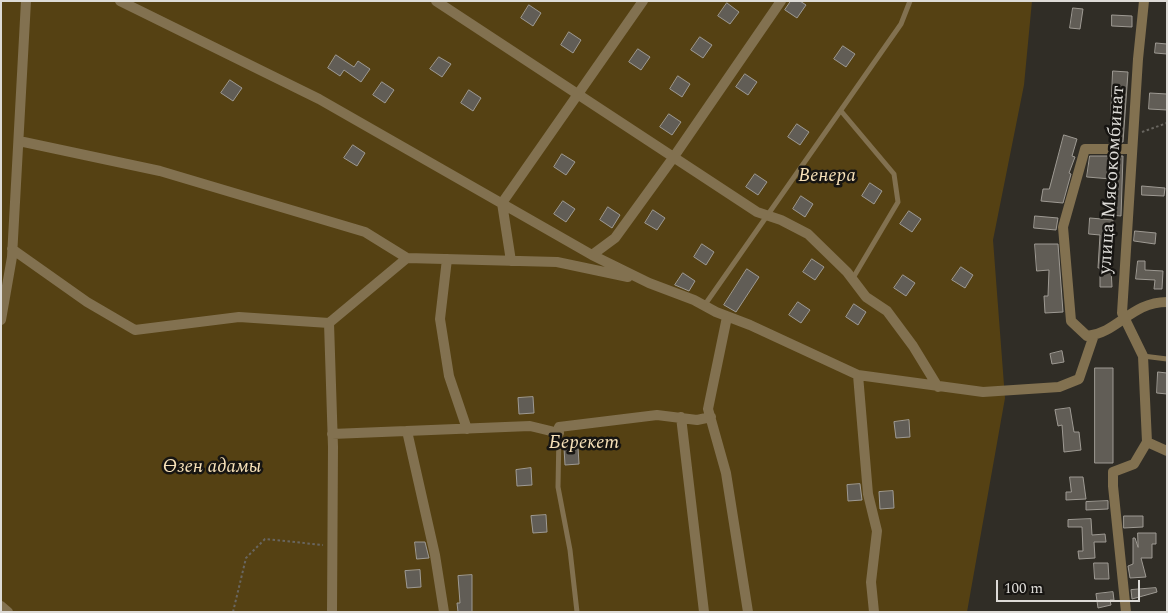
<!DOCTYPE html>
<meta charset="utf-8">
<style>
body{margin:0}
#map{position:relative;width:1168px;height:613px;overflow:hidden;background:#302d26;font-family:Spectral,serif}
canvas{display:block}
.frame{position:absolute;inset:0;border:2px solid #dddbd7;pointer-events:none}
.scale{position:absolute;left:996px;top:580px;width:144px;height:22px;box-sizing:border-box;border:2px solid #dddbd7;border-top:0;padding-left:6px;font-size:15px;line-height:18px;white-space:nowrap;color:#dddbd7;-webkit-text-stroke:4px #171512;paint-order:stroke}
</style>
<div id="map">
<canvas width="1168" height="613"></canvas>
<div class="frame"></div>
<div class="scale">100 m</div>
</div>
<script>
const ctx = document.querySelector('canvas').getContext('2d');
ctx.lineJoin = 'round';
function fill(path, color) {
  ctx.fillStyle = color;
  ctx.fill(path, 'evenodd');
}
function stroke(path, color, width, dash) {
  ctx.strokeStyle = color;
  ctx.lineWidth = width;
  ctx.lineCap = dash ? 'butt' : 'round';
  ctx.setLineDash(dash || []);
  ctx.stroke(path);
}
function drawText(font, color, halo, rows, align = 'center') {
  ctx.font = font + ' Spectral,serif';
  ctx.lineWidth = 5;
  ctx.setLineDash([]);
  ctx.textBaseline = 'middle';
  ctx.strokeStyle = halo;
  ctx.fillStyle = color;
  for (const [text, x, y, turn = 0] of rows) {
    ctx.save();
    ctx.translate(x, y);
    ctx.rotate((+turn || 0) * Math.PI / 180);
    ctx.textAlign = isNaN(turn) ? turn : align;
    if (halo) ctx.strokeText(text, 0, 0);
    ctx.fillText(text, 0, 0);
    ctx.restore();
  }
}
fill(new Path2D(`
 M1,1H1032L1024,85L993,240L1005,398L967,612H1Z`), '#554113');
const building = new Path2D(`
 M791,1H800L806,5L797,18L785,10Z
 M727,3L739,12L730,24L718,16Z
 M529,5L541,13L533,26L521,18Z
 M1073,8L1083,9L1080,29L1070,28Z
 M1112,15L1132,16V27L1112,26Z
 M569,32L581,40L573,53L561,45Z
 M700,37L712,45L703,58L691,50Z
 M1156,43L1167,44V54L1155,53Z
 M843,46L855,54L846,67L834,59Z
 M638,49L650,57L641,70L629,62Z
 M336,55L354,67L358,61L370,69L361,82L344,70L340,76L328,68Z
 M439,57L451,64L442,77L430,69Z
 M1113,71L1128,72L1123,142H1110Z
 M745,74L757,82L748,95L736,87Z
 M678,76L690,84L682,97L670,89Z
 M230,80L242,88L233,101L221,93Z
 M382,82L394,90L385,103L373,95Z
 M469,90L481,98L473,111L461,103Z
 M1150,93L1167,94V110L1149,109Z
 M669,114L681,122L672,135L660,127Z
 M797,124L809,132L800,145L788,137Z
 M1064,135L1077,139L1072,156L1075,157L1069,173L1071,174L1063,203L1041,201L1043,189H1049Z
 M353,145L365,153L357,166L344,158Z
 M562,154L575,162L566,175L554,167Z
 M1090,156H1123L1121,216L1110,215L1111,179L1087,177Z
 M755,174L767,182L758,195L746,187Z
 M870,183L882,191L874,204L862,196Z
 M1142,186L1165,188L1164,196L1142,195Z
 M801,196L813,204L805,217L793,209Z
 M563,201L575,209L566,222L554,214Z
 M608,207L620,215L612,228L600,220Z
 M653,210L665,218L657,230L645,223Z
 M909,211L921,219L912,232L900,224Z
 M1035,216L1058,218L1056,230L1034,228Z
 M1090,218L1113,220L1110,250L1112,287H1100V268H1098L1100,235L1089,234Z
 M1135,231L1156,233L1155,244L1134,241Z
 M702,244L714,252L706,265L694,257Z
 M1035,244H1058L1063,312L1045,313L1044,296H1048L1049,270L1037,271Z
 M812,259L824,267L815,280L803,272Z
 M1138,261H1145V270L1163,271L1162,289H1154L1155,280L1136,279Z
 M961,267L973,275L965,288L952,280Z
 M747,269L759,277L736,312L724,305Z
 M683,273L695,281L689,291L675,285Z
 M903,275L915,283L906,296L894,288Z
 M798,302L810,310L801,323L789,315Z
 M854,304L866,312L858,325L846,317Z
 M1062,351L1064,362L1052,364L1050,354Z
 M1095,368H1113V463H1095Z
 M1158,372L1167,373V394L1157,393Z
 M533,397L534,413L519,414L518,398Z
 M1070,408L1074,432H1079L1081,450L1064,452L1062,425L1058,426L1055,410Z
 M909,420L910,437L896,438L894,422Z
 M578,447L579,464L565,465L564,448Z
 M531,468L532,485L517,486L516,470Z
 M1070,477H1083L1086,499L1066,500V492H1071Z
 M860,484L862,500L848,501L847,485Z
 M893,491L894,508L880,509L879,492Z
 M1108,501V509L1086,510V502Z
 M546,515L547,532L533,533L531,516Z
 M1124,516H1143V527L1124,528Z
 M1091,519L1092,535L1105,534L1106,542H1094L1095,558L1079,559L1078,551H1083L1082,527H1068V520Z
 M1138,533H1156V544H1152V558H1141L1146,577L1130,578L1128,566L1133,564V538H1135L1138,547Z
 M415,542H425L429,558L417,559Z
 M1094,563H1108L1109,579H1095Z
 M420,570L421,587L407,588L405,571Z
 M472,575V612H458L457,603H460L458,576Z
 M1156,588L1157,592L1132,599L1131,590Z
 M1113,592L1114,600H1110L1111,605L1098,608L1096,594Z`);
fill(building, '#615d56');
stroke(building, '#9e9a93', 1);
stroke(new Path2D(`
 M1142,132L1167,123
 M233,612L246,558L265,539L323,545`), '#696660', 2, [2.5, 2.5]);
stroke(new Path2D(`
 M841,111L894,174L898,202L853,278
 M704,306L901,24L910,1
 M1143,356L1167,359
 M559,433L558,487L570,550L577,612`), '#827150', 5);
stroke(new Path2D(`
 M120,1L319,99L592,255L649,283L694,300L716,312L750,325L858,375L983,392L1059,387L1079,379L1094,335
 M436,1L757,212L781,220L808,234L847,272L866,297L887,311L913,346L938,387
 M19,141L160,171L365,232L407,258
 M1132,149H1085L1063,227L1071,321L1087,336C1118,333 1131,302 1167,302
 M12,249L87,302L135,330L239,317L329,323L407,258L557,262L628,277
 M592,255L615,238L673,158L781,1
 M447,259L440,319L449,376L467,429
 M511,261L502,203L643,1
 M727,317L708,409L726,473L748,612
 M1,320L12,257L26,1
 M329,323L333,447L332,612
 M858,375L868,494L877,531L871,582L874,612
 M681,417L704,612
 M559,427L657,415L697,420L711,417
 M407,431L435,555L444,612
 M332,434L530,426L559,433
 M1147,442L1167,451
 M1,606L8,612
 M1126,612L1113,486V472L1134,464L1147,442L1143,356L1122,313L1138,59L1144,1`), '#827150', 10);
drawText('italic 19px', '#f8e2b9', '#171512', [
 ["Венера",827,177],
 ["Берекет",584,444],
 ["Өзен адамы",212,468]
]);
drawText('19px', '#dddbd7', '#171512', [
 ["улица Мясокомбинат",1113,180,-86]
]);
</script>
